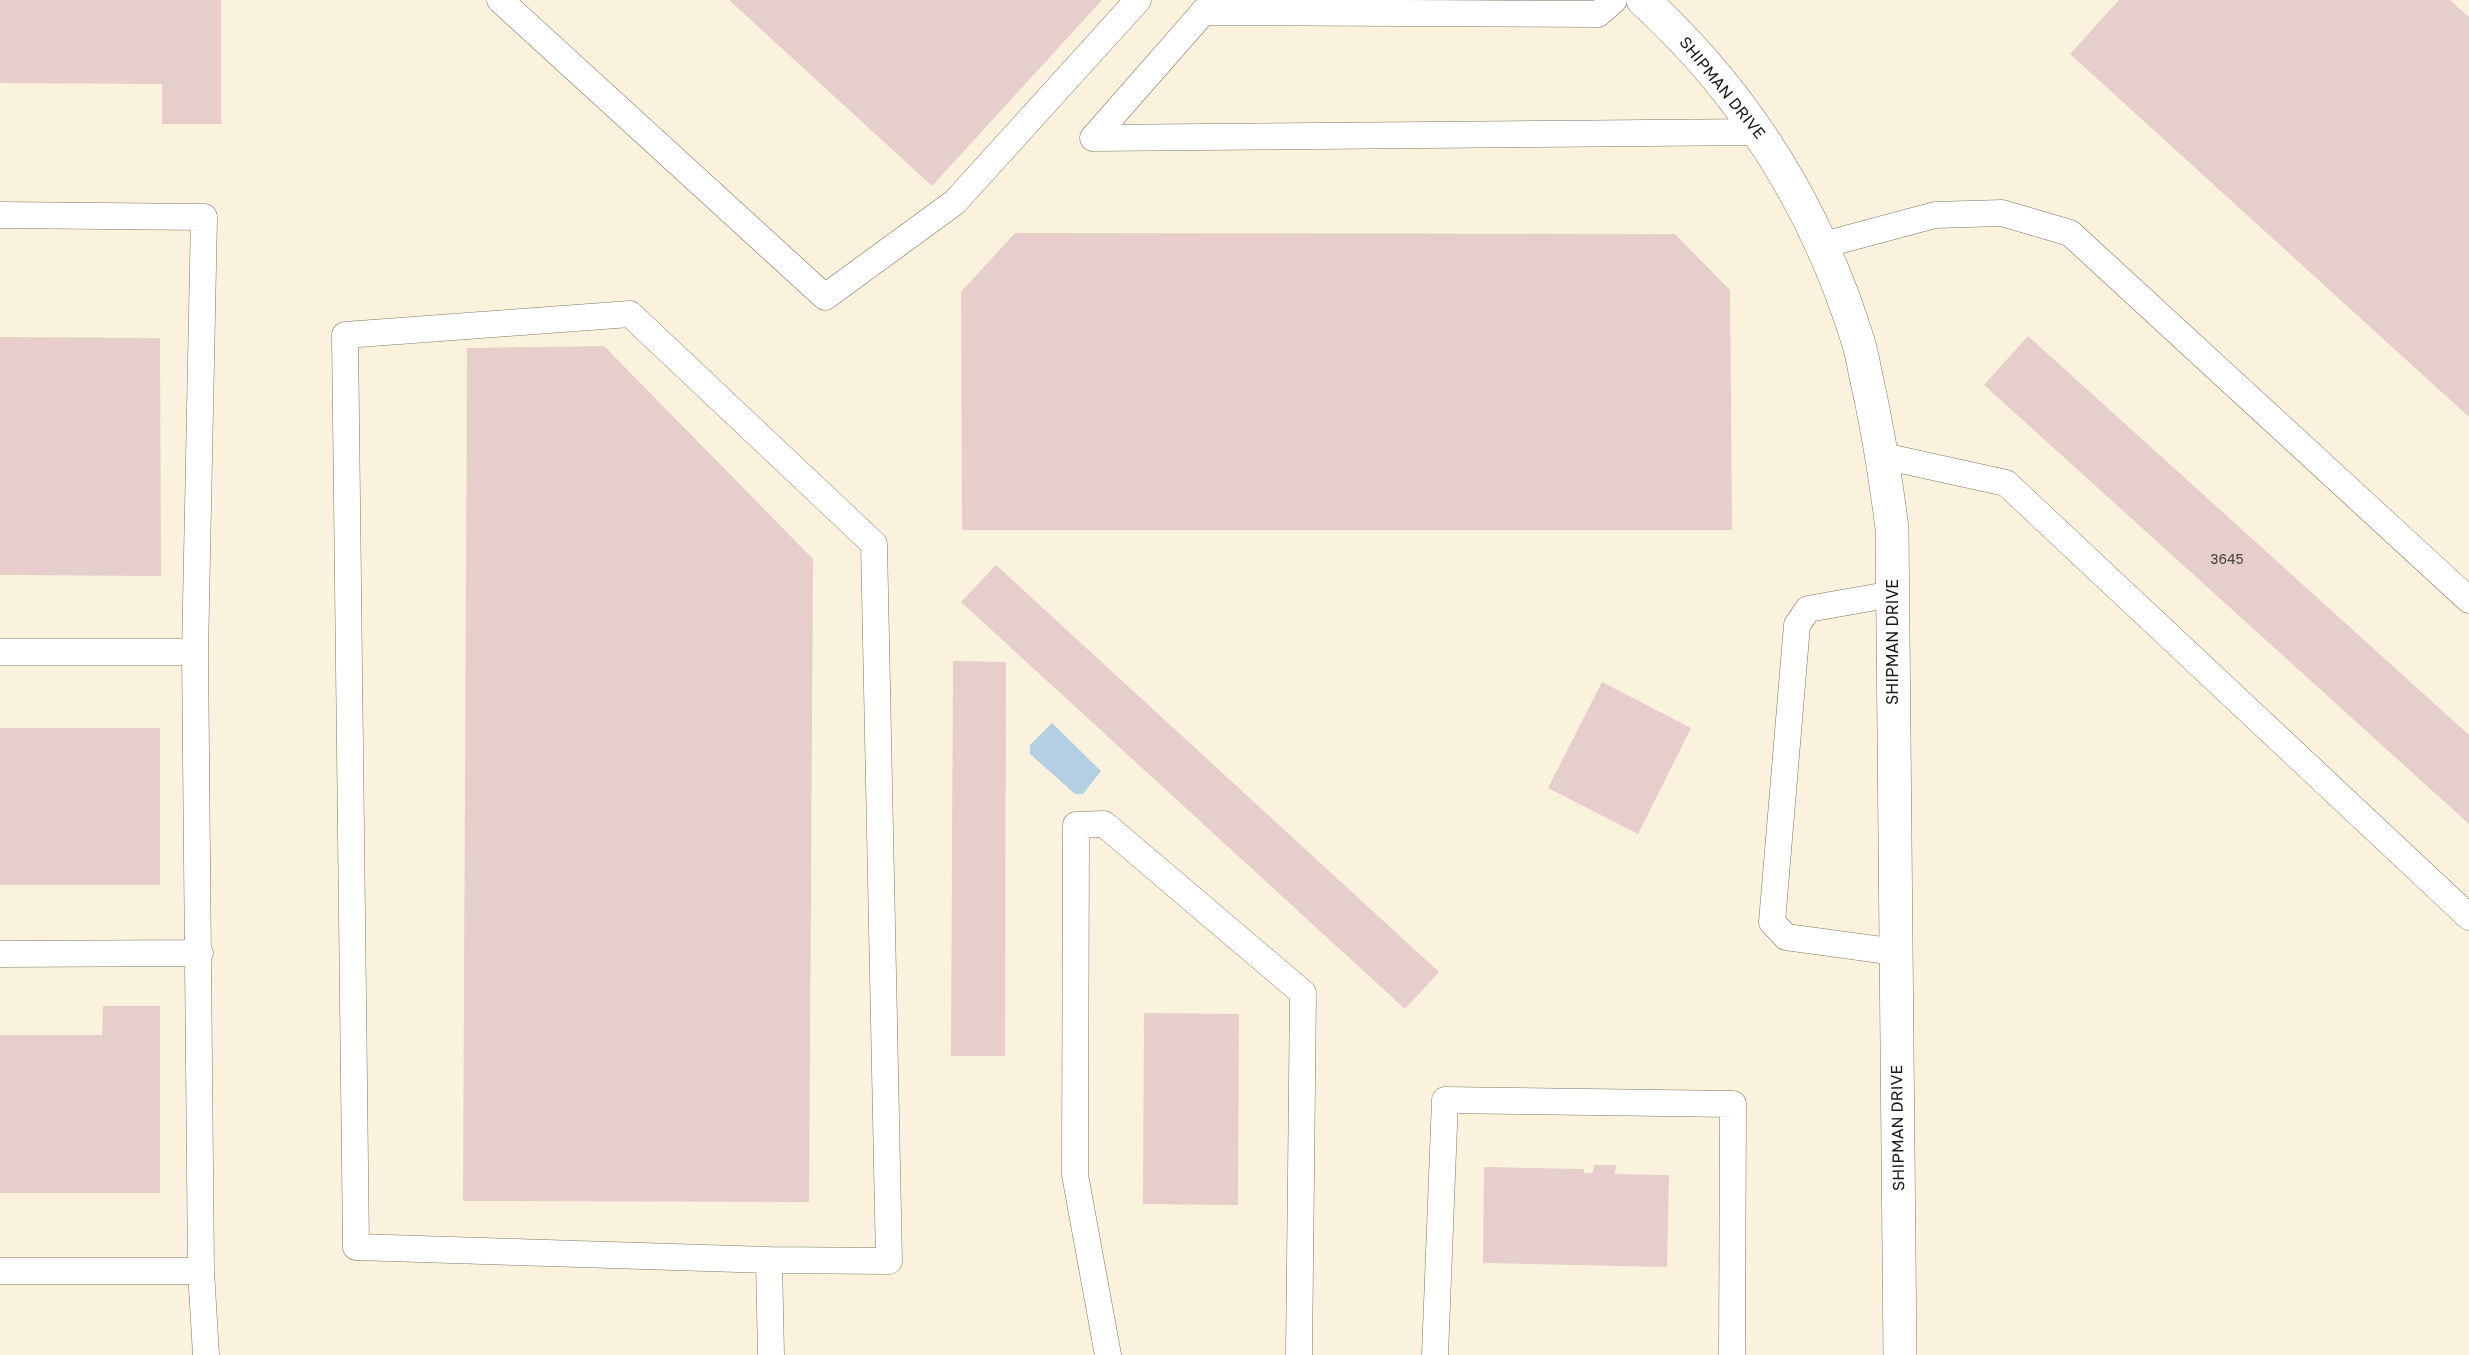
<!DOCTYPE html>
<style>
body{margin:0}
canvas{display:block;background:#fbf2de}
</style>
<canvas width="2469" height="1355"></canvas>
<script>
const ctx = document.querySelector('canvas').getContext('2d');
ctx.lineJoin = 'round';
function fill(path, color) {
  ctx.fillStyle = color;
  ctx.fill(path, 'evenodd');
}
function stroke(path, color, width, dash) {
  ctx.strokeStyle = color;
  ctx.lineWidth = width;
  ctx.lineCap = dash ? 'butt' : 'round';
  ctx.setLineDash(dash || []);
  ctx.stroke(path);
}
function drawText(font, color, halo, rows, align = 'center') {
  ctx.font = font + ' "Golos Text",sans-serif';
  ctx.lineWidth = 4.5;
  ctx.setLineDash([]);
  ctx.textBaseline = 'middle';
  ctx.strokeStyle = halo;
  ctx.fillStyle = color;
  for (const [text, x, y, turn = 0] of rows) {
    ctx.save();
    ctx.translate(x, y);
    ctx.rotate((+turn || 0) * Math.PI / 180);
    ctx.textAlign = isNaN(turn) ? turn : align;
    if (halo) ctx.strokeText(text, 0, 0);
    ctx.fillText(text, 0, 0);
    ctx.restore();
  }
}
fill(new Path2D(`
 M1052,723L1101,771L1083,794H1075L1030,754V745Z`), '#b3cfe3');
fill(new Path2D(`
 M0,0H221V124H162V84L0,83Z
 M729,0H1102L932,186Z
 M2119,0H2450L2469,17V417L2070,54Z
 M1015,233L1675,234L1730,290L1732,530H962L961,292Z
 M2028,336L2469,735V824L1984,385Z
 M0,337L160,338L161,576L0,575Z
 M604,346L813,559L809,1202L463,1201L467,348Z
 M996,565L1439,972L1405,1009L961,602Z
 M953,661L1006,662L1005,1056H951Z
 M1602,682L1691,728L1638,834L1548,788Z
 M0,728H160V885H0Z
 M103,1006H160V1193H0V1035H102Z
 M1144,1013L1239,1014L1238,1205L1143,1204Z
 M1594,1165H1616L1615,1174L1669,1175L1667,1267L1483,1263L1484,1167L1584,1169V1173H1593Z`), '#e6cecb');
const lane = new Path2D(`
 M500,0L825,297L955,202L1138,0
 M1214,0L1093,138L1759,132
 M1203,12L1598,14L1614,0
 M0,215L204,217L195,652
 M1823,245L1935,215L2002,213L2070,233L2469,600
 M630,314L874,544L889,1261L769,1260L356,1247L345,335Z
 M1883,456L2006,483L2469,917
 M1893,594L1808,609L1797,625L1772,922L1786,937L1896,952
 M0,652H195L201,1271L206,1355
 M0,954L200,953
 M769,1260L771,1355
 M0,1271H201
 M1108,1355L1075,1175L1076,825L1104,824L1303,993L1299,1355
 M1435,1355L1445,1100L1733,1104L1732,1355`);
const street = new Path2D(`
 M1643,0C1745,93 1817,209 1858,341C1863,357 1865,374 1869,390C1879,436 1886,482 1892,528L1900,1355`);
stroke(lane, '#7f7765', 27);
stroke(street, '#7f7765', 34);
stroke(lane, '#fff', 26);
stroke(street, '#fff', 33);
drawText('14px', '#4e4640', null, [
 ["3645",2227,560]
]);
drawText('16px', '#1c1912', '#fff', [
 ["SHIPMAN DRIVE",1722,88,51],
 ["SHIPMAN DRIVE",1893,642,-90],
 ["SHIPMAN DRIVE",1898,1128,-91]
]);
</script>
